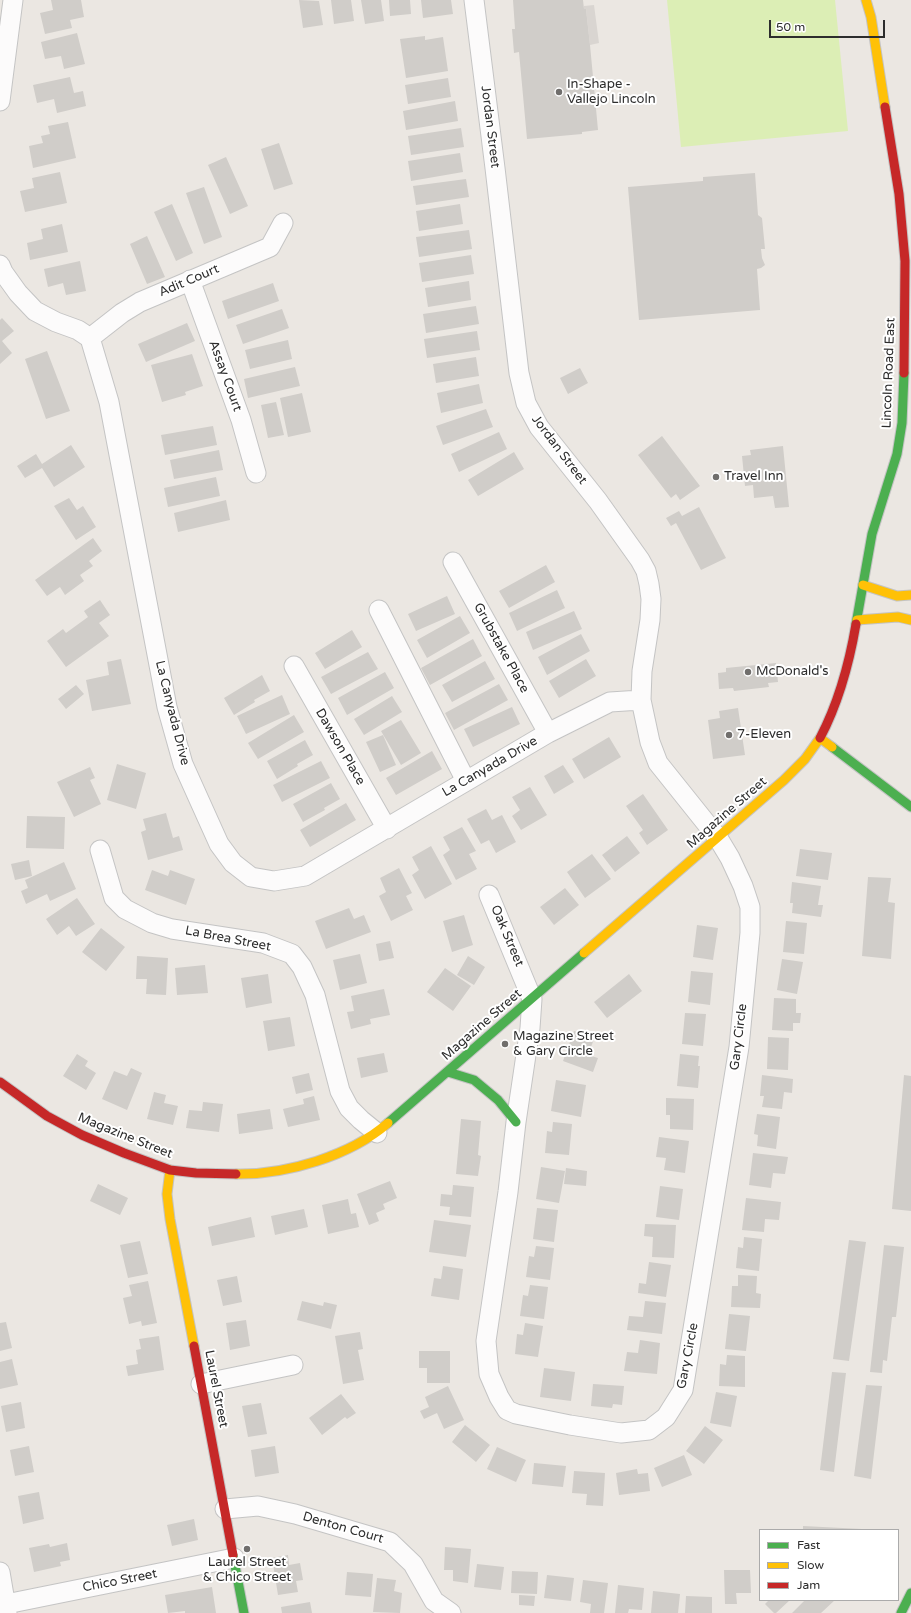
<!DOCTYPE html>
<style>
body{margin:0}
#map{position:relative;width:911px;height:1613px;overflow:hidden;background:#ebe7e2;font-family:"Varela Round",sans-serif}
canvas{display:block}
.legend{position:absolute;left:759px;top:1529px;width:140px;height:72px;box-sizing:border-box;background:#fff;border:1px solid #ababab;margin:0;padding:5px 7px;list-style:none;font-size:12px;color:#2d2d2d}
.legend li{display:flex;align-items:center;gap:8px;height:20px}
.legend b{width:20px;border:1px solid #ababab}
.scale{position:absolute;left:769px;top:20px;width:116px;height:18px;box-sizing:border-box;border:2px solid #2d2d2d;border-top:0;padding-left:5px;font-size:12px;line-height:14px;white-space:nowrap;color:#2d2d2d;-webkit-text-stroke:3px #fff;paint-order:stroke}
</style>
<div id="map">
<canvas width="911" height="1613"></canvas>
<ul class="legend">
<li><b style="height:5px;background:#4caf50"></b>Fast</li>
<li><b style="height:5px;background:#ffc107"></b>Slow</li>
<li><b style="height:5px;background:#c62828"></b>Jam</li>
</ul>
<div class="scale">50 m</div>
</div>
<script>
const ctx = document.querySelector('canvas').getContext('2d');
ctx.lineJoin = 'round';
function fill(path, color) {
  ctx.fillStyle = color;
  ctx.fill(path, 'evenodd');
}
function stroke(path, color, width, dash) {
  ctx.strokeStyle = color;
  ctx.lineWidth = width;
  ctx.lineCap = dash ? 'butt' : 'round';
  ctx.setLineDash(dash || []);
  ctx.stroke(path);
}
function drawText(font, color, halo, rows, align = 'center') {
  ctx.font = font + ' "Varela Round",sans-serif';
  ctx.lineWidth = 4;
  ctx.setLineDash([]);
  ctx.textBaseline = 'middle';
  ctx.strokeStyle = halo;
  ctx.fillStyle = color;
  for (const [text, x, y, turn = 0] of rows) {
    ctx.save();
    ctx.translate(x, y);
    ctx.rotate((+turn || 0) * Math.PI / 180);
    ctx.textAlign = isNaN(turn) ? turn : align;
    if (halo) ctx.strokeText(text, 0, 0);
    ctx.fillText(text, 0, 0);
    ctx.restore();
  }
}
fill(new Path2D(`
 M667,0H835L848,131L681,147Z`), '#dceeb5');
fill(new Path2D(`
 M594,5L599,43L590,45L586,9H584V6Z`), '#d9d5d1');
fill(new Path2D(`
 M51,0H81L84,17L70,20L72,28L45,34L40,13L53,10Z
 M299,0L319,1L323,25L303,28Z
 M331,0H351L354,21L334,24Z
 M361,0H381L384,21L365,24Z
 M389,0H410L411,14L390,16Z
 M421,0H451L453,14L423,18Z
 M513,0H583L584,9H586L590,45L598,130L582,132V134L527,139L519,52L514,53L512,29H515Z
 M77,33L85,64L64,69L61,56L45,59L41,42Z
 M425,36V40L443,37L448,71L406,78L400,39Z
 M70,77L74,93L83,91L86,106L57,113L54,99L37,103L33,85Z
 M448,78L451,97L408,104L405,85Z
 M455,101L458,121L406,130L403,111Z
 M68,122L76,158L33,168L29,146L43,143L41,136L50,134L48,126Z
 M461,128L464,147L411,155L408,136Z
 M279,143L293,184L274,190L261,149Z
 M460,153L463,172L411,181L408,161Z
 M226,157L248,206L230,214L208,165Z
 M60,172L67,203L25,212L20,191L34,188L32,178Z
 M755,173L758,215L762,218L765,249H761L762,258L765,265L761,268L757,269L760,310L639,320L628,187L703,181V177Z
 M466,179L469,197L416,205L413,186Z
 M204,187L222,237L204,244L186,193Z
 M172,204L193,253L176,261L154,212Z
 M460,204L463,224L419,231L416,211Z
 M62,224L68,252L30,260L27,243L43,239L41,229Z
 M469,230L472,249L419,257L416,237Z
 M147,236L165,277L147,284L130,244Z
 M471,255L474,274L422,282L419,263Z
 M80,261L86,291L66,295L63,283L48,287L44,269Z
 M469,281L471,300L428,307L425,288Z
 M273,283L279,301L228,319L222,301Z
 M476,306L479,324L426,333L423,314Z
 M282,309L289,328L243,344L236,325Z
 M2,318L14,331L2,341L12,353L0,364V320Z
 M187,323L195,341L146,362L138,344Z
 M477,331L480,350L427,358L424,339Z
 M288,340L292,359L250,369L245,350Z
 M47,351L70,411L46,419L25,359Z
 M192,354L203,386L185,392L186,395L162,402L151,365Z
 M476,357L479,376L436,383L433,364Z
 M295,367L300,386L248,398L244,379Z
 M580,368L588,383L568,394L560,378Z
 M479,384L483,403L441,413L437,393Z
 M302,393L311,432L288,437L280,398Z
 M276,402L284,435L268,438L261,405Z
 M486,409L493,427L443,445L436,426Z
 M213,426L217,445L165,455L161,435Z
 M499,432L507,449L459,472L451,454Z
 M662,436L700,486L680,500L676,494L671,498L638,455Z
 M71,445L85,467L54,487L42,468L25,478L17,466L36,454L42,464Z
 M783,446L789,507L775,508L773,496L754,498L753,485L745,486L742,456L751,455L750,450Z
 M219,450L223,470L174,479L170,460Z
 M514,452L524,469L478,496L468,480Z
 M216,477L220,496L168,507L164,488Z
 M69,498L77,510L83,506L96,527L76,540L54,506Z
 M226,500L230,520L178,532L174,513Z
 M699,507L726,558L701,570L676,523L671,526L666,518L679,511L682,516Z
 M93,538L102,551L89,561L93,566L80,575L84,581L65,595L60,587L47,596L35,580Z
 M546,565L555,582L509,608L499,591Z
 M557,590L565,608L517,631L509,613Z
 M447,596L455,614L416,631L408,614Z
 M100,600L110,615L99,623L109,636L66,667L47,641L63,629L66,633L88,617L84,611Z
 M574,611L582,629L533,650L526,632Z
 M460,616L470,633L427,658L417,640Z
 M352,630L362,647L325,669L315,653Z
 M581,634L590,651L547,675L538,657Z
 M473,639L482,656L430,685L421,668Z
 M368,652L378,669L331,694L321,677Z
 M121,659L131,704L92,711L86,680L109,675L107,662Z
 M586,659L596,676L559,698L549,681Z
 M485,661L495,679L452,702L442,685Z
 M776,663L778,682L768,683L769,687L734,691L733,688L719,689L718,673L726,672V668Z
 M385,672L394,688L347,715L338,698Z
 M262,675L270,691L254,700L255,702L234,715L224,698Z
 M499,684L508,700L454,730L445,713Z
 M76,685L84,694L66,709L58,699Z
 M282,695L290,714L246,734L237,716Z
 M392,696L402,712L364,735L354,719Z
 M512,707L520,724L473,747L464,729Z
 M738,708L745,755L713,759L708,720L720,718L719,711Z
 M294,715L304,732L258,759L248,743Z
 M401,720L421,753L401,765L381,731Z
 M383,735L396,765L380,772L366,742Z
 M609,737L621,757L584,779L572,759Z
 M305,740L313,755L297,764L298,766L277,779L267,761Z
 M432,751L442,769L396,795L386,778Z
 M321,761L330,778L282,802L273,785Z
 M117,764L146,773L136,809L107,800Z
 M563,765L574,782L554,794L544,776Z
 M90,767L95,778L90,780L101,804L74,817L57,782Z
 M331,783L340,799L324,808L325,810L303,822L293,804Z
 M530,787L547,815L521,830L512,816L520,810L512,797Z
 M643,794L668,830L647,845L639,833L643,830L626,806Z
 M346,803L356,820L310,847L300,830Z
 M486,809L492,820L502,815L516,842L496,853L489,840L481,844L467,819Z
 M166,813L173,838L179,836L183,850L148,860L141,832L146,830L143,819Z
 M27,816L65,817L64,849L26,848Z
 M462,827L476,851L469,854L477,869L456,880L443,855L450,850L443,837Z
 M627,836L640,853L615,872L602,855Z
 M431,846L452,884L425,899L412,875L419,870L412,857Z
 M800,849L832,853L828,880L796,876Z
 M592,854L611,879L585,898L567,872Z
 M29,860L32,876L15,880L11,864Z
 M64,862L76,889L50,901L47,894L26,904L21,891L28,888L25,880Z
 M399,868L412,893L406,896L413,910L391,921L379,896L386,892L380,878Z
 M152,870L168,876L170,870L195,879L186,905L145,890Z
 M868,877L891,878L888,902L895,903L891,959L862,956Z
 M792,882L821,886L818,905H823L821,917L792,913L793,903H790Z
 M565,888L579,905L554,925L540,907Z
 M77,898L95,924L76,936L69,926L57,935L46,919Z
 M349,908L354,919L364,915L371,932L326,949L315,921Z
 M464,915L473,945L452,952L443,921Z
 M786,921L807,923L804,954L783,952Z
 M697,925L718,928L713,960L693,957Z
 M101,928L125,947L106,971L82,952Z
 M390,941L394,958L379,961L376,944Z
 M360,954L367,983L340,990L333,960Z
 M137,956L168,958L166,995L146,994L147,979H136Z
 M468,956L485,967L474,985L457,975Z
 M782,959L803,962L797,994L777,990Z
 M205,965L208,993L177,995L175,968Z
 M445,968L471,986L453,1011L427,992Z
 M691,971L713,973L710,1005L688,1002Z
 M268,974L272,1003L246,1008L241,978Z
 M629,974L642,991L607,1018L594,1002Z
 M384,989L390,1015L370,1019L371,1024L351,1029L347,1012L354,1011L351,996Z
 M774,998L796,999V1013H801L800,1023H793V1031L772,1030Z
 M685,1013L706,1014L703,1046L682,1044Z
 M290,1017L295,1046L268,1051L263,1021Z
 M574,1031L594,1039L588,1055L598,1058L593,1072L563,1061Z
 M768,1037L789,1038L788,1070L767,1069Z
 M384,1053L388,1072L361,1078L357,1058Z
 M77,1054L88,1061L85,1066L96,1073L86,1090L63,1076Z
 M680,1054L699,1056L698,1066H700L698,1088L677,1086Z
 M131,1068L142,1073L127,1110L102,1099L114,1071L127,1076Z
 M309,1073L313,1090L296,1094L292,1077Z
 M762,1075L793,1079L792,1093L784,1092L782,1109L762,1107L764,1096H760Z
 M904,1075L911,1076V1211L892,1209Z
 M556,1080L586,1085L581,1117L551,1111Z
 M154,1092L166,1095L164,1103L178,1106L173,1125L147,1119Z
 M314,1096L320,1120L288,1127L283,1109L304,1104L303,1099Z
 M666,1098L694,1099L693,1130L670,1129V1115H666Z
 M203,1102L223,1104L219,1132L186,1128L189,1110L202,1111Z
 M270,1109L273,1129L239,1134L237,1114Z
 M757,1114L780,1117L776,1149L757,1146L758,1135L754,1134Z
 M461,1119L481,1121L478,1155L481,1156L478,1176L456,1174Z
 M553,1122L572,1124L569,1155L545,1153L547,1131L552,1132Z
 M659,1137L689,1141L685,1173L664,1170L666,1158L656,1157Z
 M753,1153L788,1157L785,1174L773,1173L771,1188L749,1185Z
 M541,1167L565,1171L559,1203L536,1199Z
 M566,1168L587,1171L586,1186L564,1184Z
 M390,1181L397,1198L383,1204L385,1209L376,1213L379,1221L369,1225L357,1194Z
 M98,1184L128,1198L120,1215L90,1201Z
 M453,1185L474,1187L471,1217L449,1215L450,1207L440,1206L441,1194L452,1195Z
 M660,1186L683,1189L679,1220L656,1217Z
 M746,1198L781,1202L779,1220L765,1219L764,1232L742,1230Z
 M348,1199L351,1214L356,1213L359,1227L328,1234L322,1205Z
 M537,1208L558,1210L554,1242L533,1239Z
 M304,1209L308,1227L275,1235L271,1216Z
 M251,1217L255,1237L212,1246L208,1227Z
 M434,1220L471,1225L466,1257L429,1252Z
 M645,1224L676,1225L674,1258L652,1257L653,1237L644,1236Z
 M744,1237L762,1239L759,1271L736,1268L738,1247L743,1248Z
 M849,1240L866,1242L849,1361L833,1359Z
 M140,1241L148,1274L128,1278L120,1245Z
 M884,1245L904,1247L896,1317H892L887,1361L883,1360L882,1373L870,1372Z
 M536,1246L554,1248L550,1280L526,1277L529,1256L534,1257Z
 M649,1262L671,1265L666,1297L638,1293L639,1283L646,1284Z
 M443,1266L463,1269L459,1300L431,1296L434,1278L441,1279Z
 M738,1275L757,1276L756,1293L761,1294L760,1308L731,1307L732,1286H738Z
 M237,1276L242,1302L223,1306L217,1280Z
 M148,1281L157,1323L142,1326L141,1321L129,1324L123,1298L132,1296L129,1285Z
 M530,1285L548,1287L544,1319L520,1316L523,1295L528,1296Z
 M302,1301L323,1306L324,1302L337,1305L331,1329L297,1320Z
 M645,1301L666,1303L662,1334L627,1330L629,1316L643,1317Z
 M729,1314L750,1316L746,1351L725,1349Z
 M246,1320L250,1346L230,1350L226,1323Z
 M6,1322L12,1348L0,1351V1323Z
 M525,1323L543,1326L538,1357L515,1354L517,1334L523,1335Z
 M360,1332L363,1349L358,1350L364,1380L343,1384L335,1336Z
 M159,1336L164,1370L128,1376L126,1366L138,1364L136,1350L141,1349L139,1339Z
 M640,1340L660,1343L657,1374L624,1371L627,1352L638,1353Z
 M419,1351H450V1383H427V1368H419Z
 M727,1355L745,1356V1387L719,1386L720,1364L726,1365Z
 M12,1359L18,1385L0,1389V1362Z
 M544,1368L575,1372L571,1401L540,1397Z
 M832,1372L846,1373L834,1472L820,1470Z
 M593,1384L624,1386L622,1405L613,1404L612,1408L591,1406Z
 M866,1385L882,1386L871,1479L854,1476Z
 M448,1386L464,1420L444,1429L437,1413L424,1419L420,1411L429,1407L425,1397Z
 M716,1392L737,1396L731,1427L710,1423Z
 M341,1394L356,1413L347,1419L345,1417L322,1435L309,1418Z
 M21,1402L25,1428L6,1432L1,1406Z
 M261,1403L267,1434L248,1437L242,1406Z
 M465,1425L490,1445L476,1462L452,1442Z
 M705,1426L723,1440L704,1464L686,1451Z
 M29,1446L34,1472L15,1476L10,1450Z
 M275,1446L279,1473L255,1477L251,1450Z
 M497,1447L526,1460L516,1482L487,1469Z
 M684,1455L692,1475L662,1487L654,1468Z
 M534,1463L566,1466L563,1487L532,1484Z
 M637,1469L638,1474L648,1473L650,1491L619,1495L616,1473Z
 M574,1471L605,1473L603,1506L586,1505L587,1494L572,1493Z
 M39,1492L44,1519L23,1524L18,1496Z
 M194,1519L198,1540L172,1546L167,1525Z
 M803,1526L862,1529V1530H803Z
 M67,1543L70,1560L60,1562L61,1566L34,1572L29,1548L49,1544L50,1547Z
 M445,1547L471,1549L468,1583L453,1581V1570H444Z
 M288,1555L289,1565L300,1563L303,1580L296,1581L298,1592L278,1595L272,1558Z
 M477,1564L504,1567L501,1590L474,1587Z
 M724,1570H750L751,1593H736L737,1604H725Z
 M512,1571L538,1572L537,1594L511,1593Z
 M347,1572L373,1574L371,1597L345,1595Z
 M547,1575L574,1578L571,1601L544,1598Z
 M377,1578L396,1580L394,1591L402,1593L400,1613L373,1612Z
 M583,1580L608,1583L604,1613H590L591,1604L580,1602Z
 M618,1585L644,1588L642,1610L629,1609L628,1613H615Z
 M212,1587L216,1613H185V1611L168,1613L165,1595Z
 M653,1591L680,1594L678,1613H651Z
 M519,1595L535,1596L534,1606L519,1605Z
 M686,1596L712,1597V1613H685Z
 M769,1600H790L776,1613H774L765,1604Z
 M805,1600H835L821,1613H792Z
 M310,1602L312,1613H282L281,1607Z`), '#d0cdc9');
const street = new Path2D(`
 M474,0L495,168L519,373L526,403L539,427L598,501L640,560L646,571L649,584L651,599L650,620L642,671L641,700L650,742L658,763L718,838L730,858L743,886L750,907V933L739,1047L683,1390L666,1417L649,1430L621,1433L570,1425L516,1414L507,1410L499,1397L489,1374L486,1341L508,1192L516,1122L530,1028L532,999L489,895
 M0,101L13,0
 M0,265L3,272L18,293L35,311L56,322L78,330L90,338L109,402L167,707L183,764L219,844L233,863L251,877L274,881L305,876L548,733L610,702L641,700
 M190,280L241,420L256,473
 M90,338L122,313L140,302L270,247L283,223
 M453,562L548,733
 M379,610L466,781
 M294,666L387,829
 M100,850L114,898L125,909L152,923L172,929L263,943L292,954L302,967L315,995L340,1091L349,1108L361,1120L377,1133
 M201,1384L293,1365
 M225,1509L258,1506L295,1514L390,1542L413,1564L434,1601L451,1613
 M0,1572L7,1613
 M6,1604L234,1558`);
const fast = new Path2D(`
 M856,624L872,534L897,454L902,423L904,373
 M832,747L911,807
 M448,1072L474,1080L498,1100L516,1122
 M388,1123L584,953
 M233,1555L244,1613
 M901,1613L911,1593`);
const slow = new Path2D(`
 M866,0L871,17L885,107
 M863,585L897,596L911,595
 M857,620L898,617L911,620
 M584,953L784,780L805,759L820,738L832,747
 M170,1170L167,1194L170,1219L194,1346
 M236,1174C286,1175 350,1156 388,1123`);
const jam = new Path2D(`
 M885,107L899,194L905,261L904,373
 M820,738C839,702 849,665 856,624
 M0,1082L47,1116L82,1135L124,1153L170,1170L196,1173L236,1174
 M194,1346L233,1555`);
stroke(street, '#c4c4c4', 21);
stroke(fast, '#c4c4c4', 11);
stroke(slow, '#c4c4c4', 11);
stroke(jam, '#c4c4c4', 11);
stroke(street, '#fcfbfb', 19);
stroke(fast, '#4caf50', 9);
stroke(slow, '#ffc107', 9);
stroke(jam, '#c62828', 9);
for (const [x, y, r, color] of [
 [559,92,4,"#706e6c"],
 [716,477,4,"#706e6c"],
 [748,672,4,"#706e6c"],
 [729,735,4,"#706e6c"],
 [505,1044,4,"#706e6c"],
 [247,1549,4,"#706e6c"]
]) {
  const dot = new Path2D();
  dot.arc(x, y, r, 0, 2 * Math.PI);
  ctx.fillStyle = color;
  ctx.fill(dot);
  stroke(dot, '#fff', 1.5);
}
drawText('13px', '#2d2d2d', '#fff', [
 ["In-Shape -",567,85],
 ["Vallejo Lincoln",567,100],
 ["Travel Inn",724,477],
 ["McDonald's",756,672],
 ["7-Eleven",737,735],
 ["Magazine Street",513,1037],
 ["& Gary Circle",513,1052],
 ["Laurel Street",247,1563,"center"],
 ["& Chico Street",247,1578,"center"]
], 'left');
drawText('13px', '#2d2d2d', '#fff', [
 ["Jordan Street",490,127,83],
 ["Adit Court",189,281,-23],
 ["Lincoln Road East",889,373,-88],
 ["Assay Court",225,376,70],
 ["Jordan Street",559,450,53],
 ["Grubstake Place",501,648,61],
 ["La Canyada Drive",172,713,76],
 ["Dawson Place",340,747,60],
 ["La Canyada Drive",490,767,-30],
 ["Magazine Street",727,813,-41],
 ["Oak Street",507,936,67],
 ["La Brea Street",228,939,11],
 ["Magazine Street",482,1025,-41],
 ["Gary Circle",739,1037,-83],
 ["Magazine Street",125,1136,22],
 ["Gary Circle",688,1356,-79],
 ["Laurel Street",216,1389,79],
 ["Denton Court",343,1528,16],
 ["Chico Street",120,1581,-11]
]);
</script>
